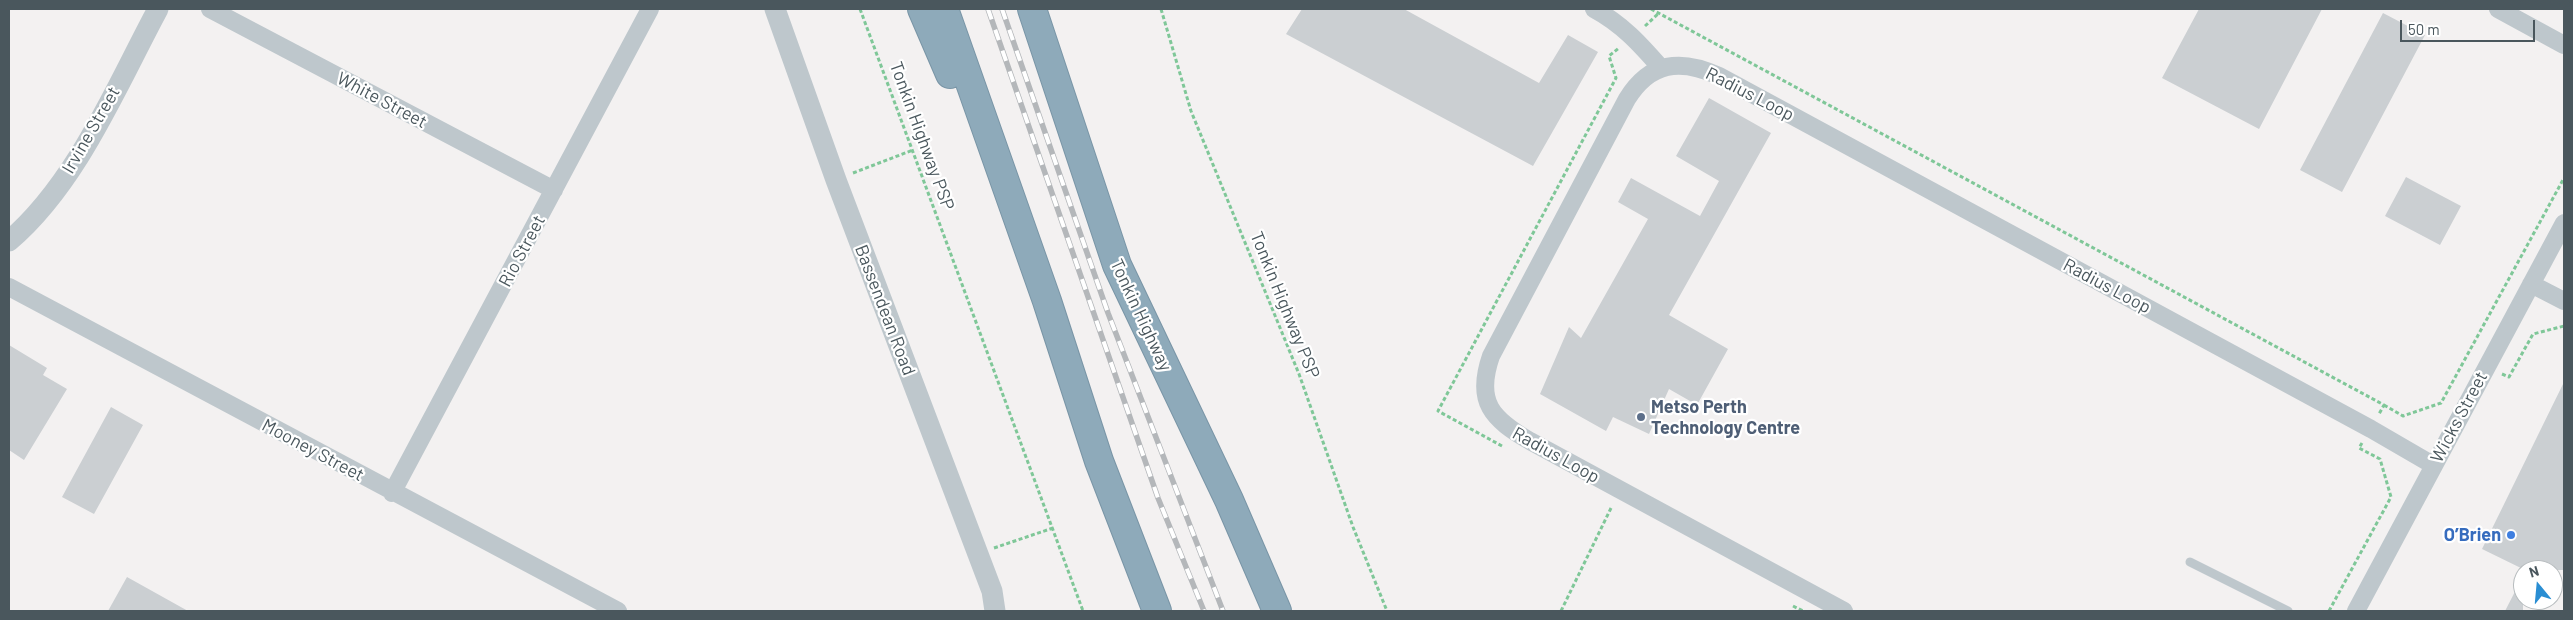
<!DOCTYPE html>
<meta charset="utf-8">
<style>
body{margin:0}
#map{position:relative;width:2573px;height:620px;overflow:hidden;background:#f3f1f1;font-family:Barlow,sans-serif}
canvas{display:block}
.frame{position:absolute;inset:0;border:10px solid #4a575d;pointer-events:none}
.north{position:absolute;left:2513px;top:560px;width:50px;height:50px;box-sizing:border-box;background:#fff;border:1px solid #b7bcbe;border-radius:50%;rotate:343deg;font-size:14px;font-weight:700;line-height:20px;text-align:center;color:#4a575d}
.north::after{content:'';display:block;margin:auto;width:18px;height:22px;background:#2a8ed3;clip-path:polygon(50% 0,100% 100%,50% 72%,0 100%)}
.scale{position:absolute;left:2400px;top:20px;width:135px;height:22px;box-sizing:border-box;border:2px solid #4a575d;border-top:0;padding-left:6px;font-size:15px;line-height:18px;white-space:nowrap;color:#4a575d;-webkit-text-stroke:4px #fff;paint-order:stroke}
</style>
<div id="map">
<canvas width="2573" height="620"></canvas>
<div class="frame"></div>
<div class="north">N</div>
<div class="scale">50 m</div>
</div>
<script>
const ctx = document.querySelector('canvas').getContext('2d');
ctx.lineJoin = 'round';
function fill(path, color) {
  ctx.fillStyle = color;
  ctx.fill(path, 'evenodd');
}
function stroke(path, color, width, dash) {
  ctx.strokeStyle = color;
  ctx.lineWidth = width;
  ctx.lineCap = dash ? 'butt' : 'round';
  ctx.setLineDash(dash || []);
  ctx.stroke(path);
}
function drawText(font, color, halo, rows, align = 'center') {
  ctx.font = font + ' Barlow,sans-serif';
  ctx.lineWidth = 4.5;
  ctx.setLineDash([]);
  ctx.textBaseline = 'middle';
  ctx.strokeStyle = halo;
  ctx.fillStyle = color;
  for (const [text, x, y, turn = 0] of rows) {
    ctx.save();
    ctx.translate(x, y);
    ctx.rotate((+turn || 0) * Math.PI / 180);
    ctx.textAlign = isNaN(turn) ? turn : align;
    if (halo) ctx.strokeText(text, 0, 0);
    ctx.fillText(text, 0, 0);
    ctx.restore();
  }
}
fill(new Path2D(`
 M1302,9H1404L1539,83L1568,35L1598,52L1533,166L1286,34Z
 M2199,9H2322L2259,129L2162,78Z
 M2383,13L2425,35L2342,192L2300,170Z
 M1709,98L1771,133L1669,315L1728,349L1697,405L1669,389L1649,434L1613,417L1606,431L1540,394L1569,327L1581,338L1648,219L1618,202L1631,178L1700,216L1719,181L1676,156Z
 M2406,177L2461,206L2440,245L2385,216Z
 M9,345L47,368L43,375L67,389L24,460L9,450Z
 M2564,382V570H2525L2482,549Z
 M111,407L143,425L94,514L62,497Z
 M2523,576V611H2505Z
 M127,577L188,611H108Z`), '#cbcfd2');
const motorway = new Path2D(`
 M922,9L950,74
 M944,9L1047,301L1099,461L1157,611
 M1032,9L1117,265L1229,500L1277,611`);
stroke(motorway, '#7995a6', 30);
stroke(new Path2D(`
 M860,9L1083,611
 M1161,9L1191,111L1299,374L1353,527L1387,611
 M1651,9L2384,405L2379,414
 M1645,26L1659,13
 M853,173L913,150
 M2502,374L2509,377L2533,334L2564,326
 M2384,405L2403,416L2441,403L2564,178
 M1502,446L1438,411L1616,78L1609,56L1619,48
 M994,548L1053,528
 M1793,606L1803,611
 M1561,611L1612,506
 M2329,611L2391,497L2380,459L2359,448L2362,443`), '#7fc798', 3, [4, 2.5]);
stroke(new Path2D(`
 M2190,562L2288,611`), '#bec7cc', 9);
stroke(new Path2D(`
 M210,9L554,190
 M1594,9C1622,24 1640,44 1661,68
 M2498,9L2564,45
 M2531,284L2564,301
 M9,287L618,611
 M392,493L650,9
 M1844,611L1530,441C1492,419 1475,402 1491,356L1627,99C1650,62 1680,58 1719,76L2371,429L2433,465
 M2356,611L2564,223`), '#bec7cc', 18);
stroke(new Path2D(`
 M775,9L836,180L992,591L995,611
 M9,241C77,183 116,87 158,9`), '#bec7cc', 21);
stroke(motorway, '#8eaaba', 28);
const rail = new Path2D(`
 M988,9L1158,498L1204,611
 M1002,9L1108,313L1223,611`);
stroke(rail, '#b4b7ba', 5.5);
stroke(rail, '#fff', 4, [11]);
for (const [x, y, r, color] of [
 [1641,417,5,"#5c6f8a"],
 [2511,535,5,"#3f7fe0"]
]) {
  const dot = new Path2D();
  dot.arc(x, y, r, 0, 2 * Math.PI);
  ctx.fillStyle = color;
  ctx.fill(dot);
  stroke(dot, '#fff', 2);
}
drawText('18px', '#4a575d', '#fff', [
 ["Radius Loop",1750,94,27],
 ["White Street",382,100,28],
 ["Irvine Street",91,130,-60],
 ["Tonkin Highway PSP",922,136,70],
 ["Rio Street",522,251,-62],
 ["Radius Loop",2107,286,28],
 ["Tonkin Highway PSP",1285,305,68],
 ["Bassendean Road",885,310,69],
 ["Tonkin Highway",1141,315,65],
 ["Wicks Street",2459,417,-62],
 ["Mooney Street",313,450,28],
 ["Radius Loop",1556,455,29]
]);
drawText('bold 18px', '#4e5e75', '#fff', [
 ["Metso Perth",1651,407],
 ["Technology Centre",1651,428]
], 'left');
drawText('bold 18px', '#366cbe', '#fff', [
 ["O’Brien",2501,535]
], 'right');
</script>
